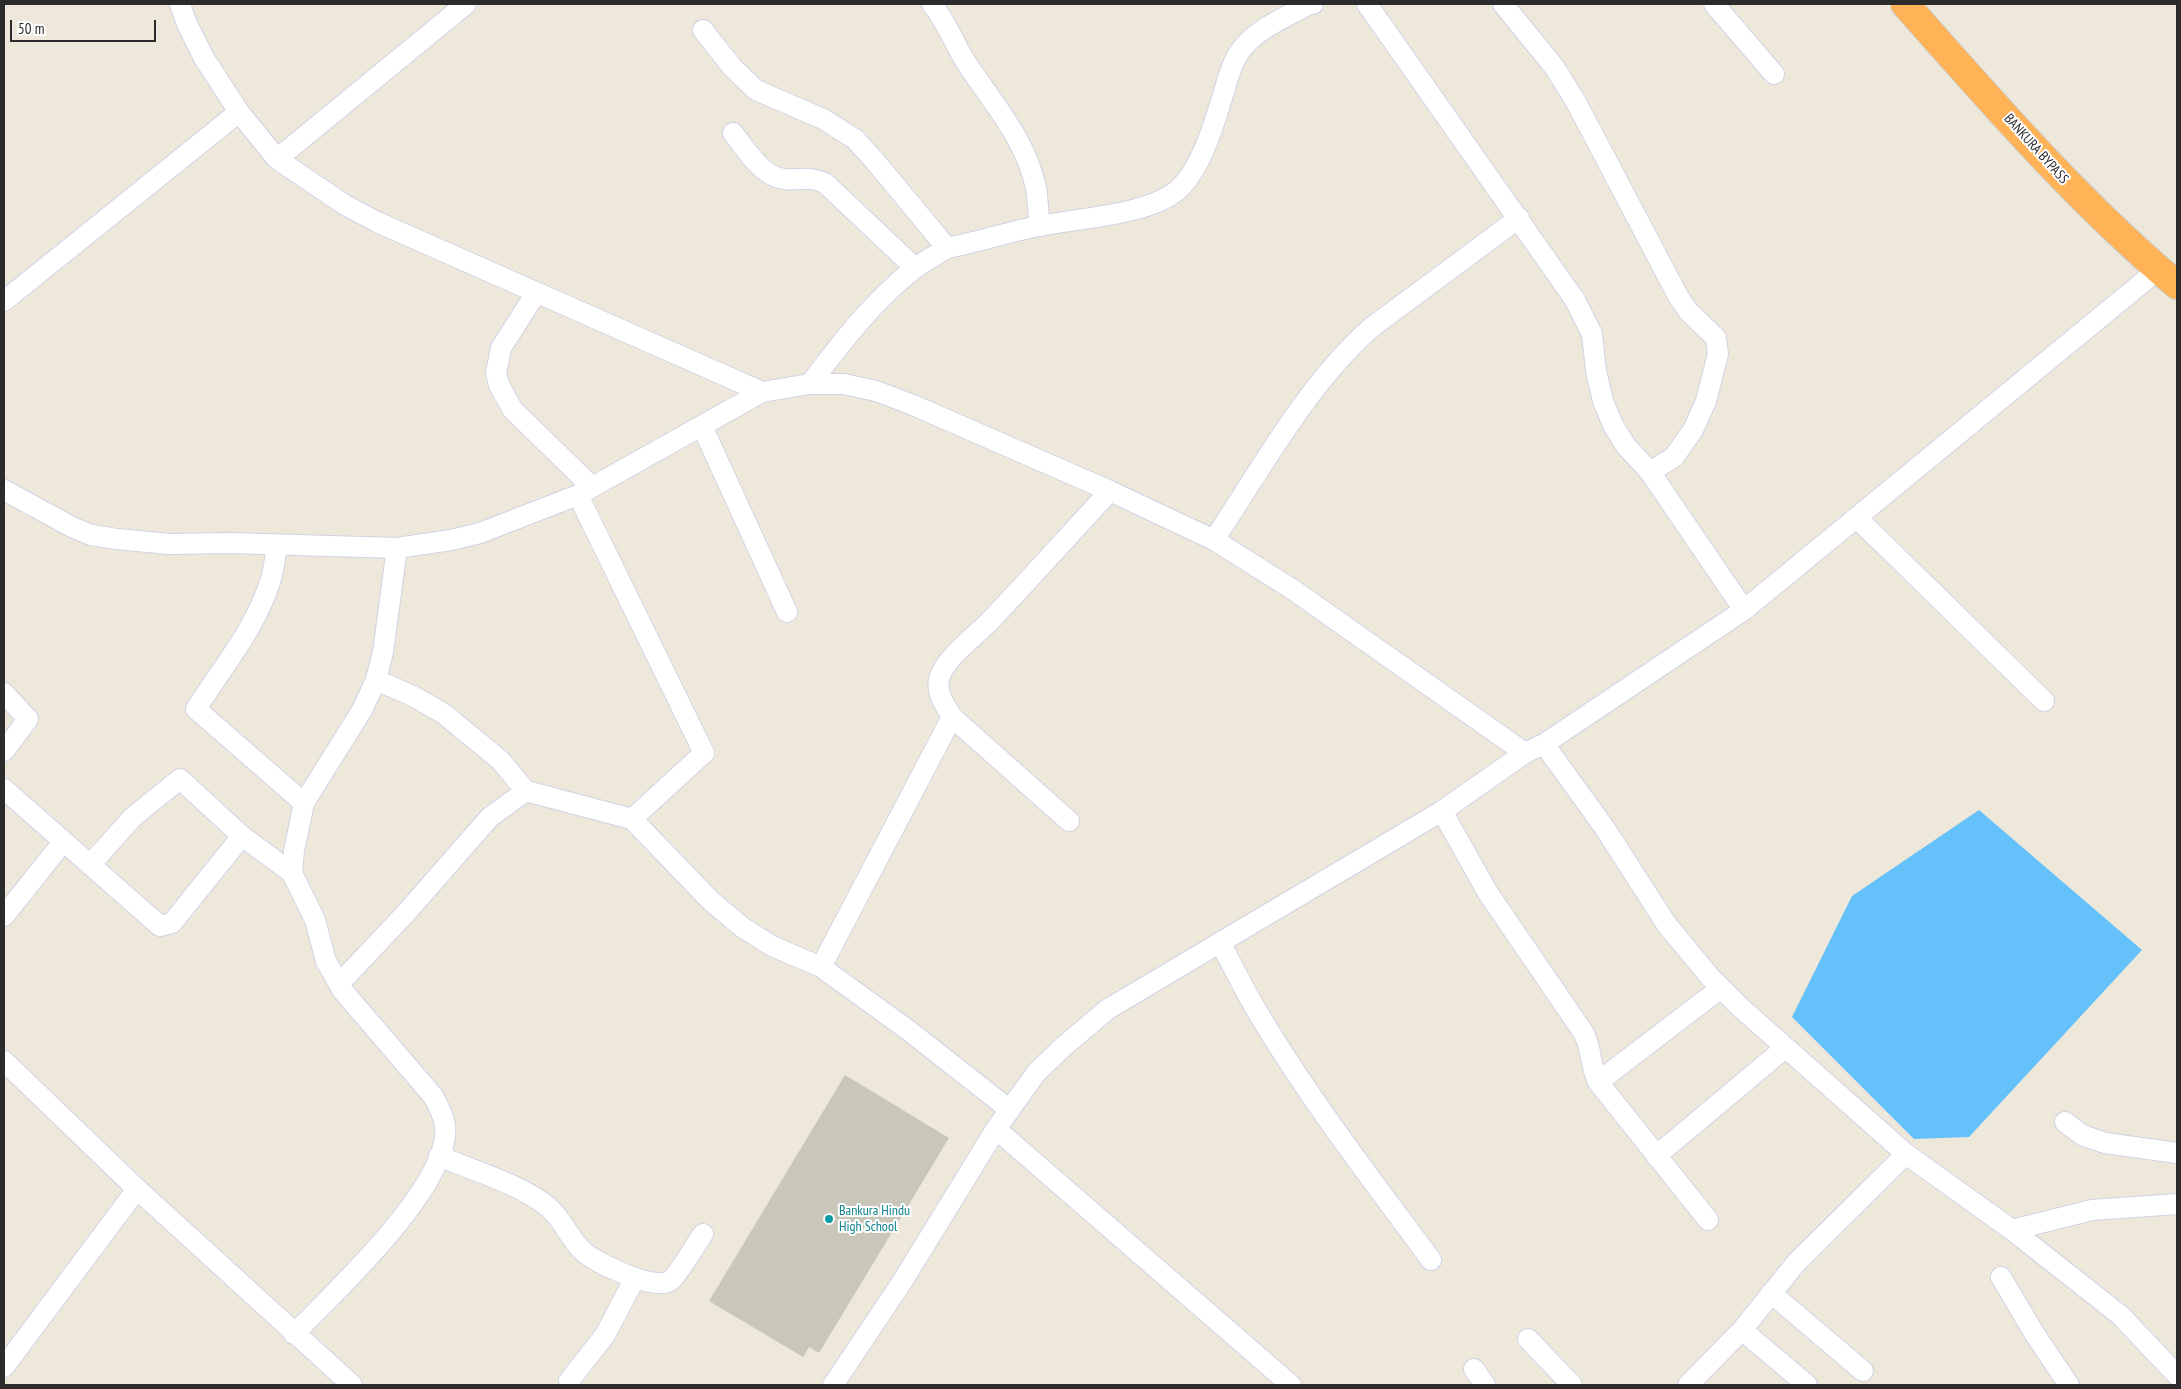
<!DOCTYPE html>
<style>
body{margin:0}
#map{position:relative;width:2181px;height:1389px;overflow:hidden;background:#eee8db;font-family:"PT Sans Narrow",sans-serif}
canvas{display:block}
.frame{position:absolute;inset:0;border:5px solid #2b2b2b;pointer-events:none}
.scale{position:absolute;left:10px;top:20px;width:146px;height:22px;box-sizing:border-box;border:2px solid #2b2b2b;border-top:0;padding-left:6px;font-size:15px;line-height:18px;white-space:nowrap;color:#2b2b2b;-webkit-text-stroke:4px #fff;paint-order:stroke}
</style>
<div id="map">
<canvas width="2181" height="1389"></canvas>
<div class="frame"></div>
<div class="scale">50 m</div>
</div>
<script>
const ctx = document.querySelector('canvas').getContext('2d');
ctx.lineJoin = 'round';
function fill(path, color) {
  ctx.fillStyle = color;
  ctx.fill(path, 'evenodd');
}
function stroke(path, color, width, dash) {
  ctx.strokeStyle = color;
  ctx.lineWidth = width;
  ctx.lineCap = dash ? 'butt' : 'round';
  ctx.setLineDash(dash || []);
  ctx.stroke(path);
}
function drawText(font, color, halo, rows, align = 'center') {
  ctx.font = font + ' "PT Sans Narrow",sans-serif';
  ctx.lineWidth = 4;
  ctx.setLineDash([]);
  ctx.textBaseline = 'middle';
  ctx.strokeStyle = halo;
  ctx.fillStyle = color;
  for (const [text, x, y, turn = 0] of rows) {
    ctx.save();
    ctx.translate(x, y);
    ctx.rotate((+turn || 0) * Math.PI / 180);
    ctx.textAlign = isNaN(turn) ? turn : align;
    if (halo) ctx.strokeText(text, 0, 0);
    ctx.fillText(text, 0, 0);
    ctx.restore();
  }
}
fill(new Path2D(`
 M1979,810L2142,950L1969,1137L1914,1139L1792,1017L1852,896Z`), '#64c1fa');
fill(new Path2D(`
 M845,1075L949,1138L819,1353L809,1347L803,1357L709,1301Z`), '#c9c6ba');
const minor = new Path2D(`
 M180,4L187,24L204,58L239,112L277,159L345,205L377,222L762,392
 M932,4C947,22 954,44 967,64C993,103 1026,140 1036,188C1038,200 1038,213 1040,226
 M1367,4L1575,300L1592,334L1596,371L1603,401L1613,425L1626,446L1650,472L1744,610
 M1503,4L1555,68L1576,102L1678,296L1688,311L1716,338L1718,354L1706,401L1693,430L1674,457L1650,472
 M1714,4L1774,74
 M703,30L732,67L756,90L823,119L855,139L874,160L947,248C936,255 924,261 914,269C873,301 841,343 810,384
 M733,133C746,149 761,176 784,179C801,181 806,175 825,183L915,268
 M277,159L466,4
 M947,248C978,242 1008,232 1039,226C1078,218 1152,215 1180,188C1202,166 1214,124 1223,95C1227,82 1230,68 1237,56C1251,31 1283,19 1307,5L1313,4
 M536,293L501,348L496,373L499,385L513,410L592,487
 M4,301L239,112
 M702,426L787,612
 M4,490L72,527L91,535L117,539L169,544L230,543L397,548L451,540L480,533L578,495L762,392L810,384H844L876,391L913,405L1110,491L1214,540L1292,589L1525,753
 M578,495L704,753L632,819
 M1857,518L2044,701
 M1214,540C1261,469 1308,383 1372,327L1519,218
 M277,545C275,557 274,571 270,582C255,629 222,668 196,709L304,803
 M376,680L413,696L444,714L500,760L526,791L632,819L711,901L742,927L772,946L821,967L908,1030L1010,1110
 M4,693L28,719L4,751
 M1544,744L1604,827L1667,925L1711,978L1740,1007L1906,1154L2012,1230L2120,1315L2177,1375
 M4,789L160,926L172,923L242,836
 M1442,811L1488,893L1583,1032C1592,1047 1590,1066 1598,1082L1708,1220
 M1069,821L952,717C945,705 936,694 939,679C944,659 975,636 989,622C1030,579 1070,534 1110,491
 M90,865L133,817L180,779L242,836L292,873
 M4,916L63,842
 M1220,942C1231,963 1242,985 1254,1006C1306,1095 1370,1177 1431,1260
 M821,967L952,717
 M339,984L406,913L490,817L526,791
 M4,1061L137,1189L352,1385
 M1598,1082L1721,988
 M2065,1122L2082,1135L2105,1143L2177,1153
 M996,1129L1291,1385
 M439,1156C471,1170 520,1184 547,1206C563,1218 569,1240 585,1253C599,1264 654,1291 670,1281C678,1275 696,1244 703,1234
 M1656,1156L1785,1048
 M2012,1230L2092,1210L2177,1204
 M2001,1277L2034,1333L2069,1385
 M1771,1293L1863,1371
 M1742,1330L1807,1385
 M294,1334C333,1294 453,1183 445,1125C443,1114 438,1105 433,1096L343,991L326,961L315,920L292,873L294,851L304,803L362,710L376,680L383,652L397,548
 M1528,1339L1572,1385
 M4,1367L137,1189
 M1474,1369L1485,1385
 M569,1381L605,1335L635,1278
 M833,1385L902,1282L996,1129L1036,1073L1063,1047L1108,1009L1442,811L1525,753L1544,744L1744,610L2159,269
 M1688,1385L1742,1330L1796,1263L1906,1154`);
const highway = new Path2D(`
 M1905,4C1991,101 2077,201 2177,285`);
stroke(minor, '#d1d2e5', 22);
stroke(highway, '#ccc', 30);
stroke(minor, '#fff', 20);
stroke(highway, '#ffb356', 28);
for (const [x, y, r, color] of [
 [829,1219,5,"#0f9aa8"]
]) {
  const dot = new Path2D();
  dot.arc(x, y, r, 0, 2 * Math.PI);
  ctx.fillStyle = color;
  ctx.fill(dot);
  stroke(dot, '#fff', 2);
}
drawText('14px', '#2b2b2b', '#fff', [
 ["BANKURA BYPASS",2036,149,48]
]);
drawText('14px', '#0d838f', '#fff', [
 ["Bankura Hindu",839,1211],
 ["High School",839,1227]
], 'left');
</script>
